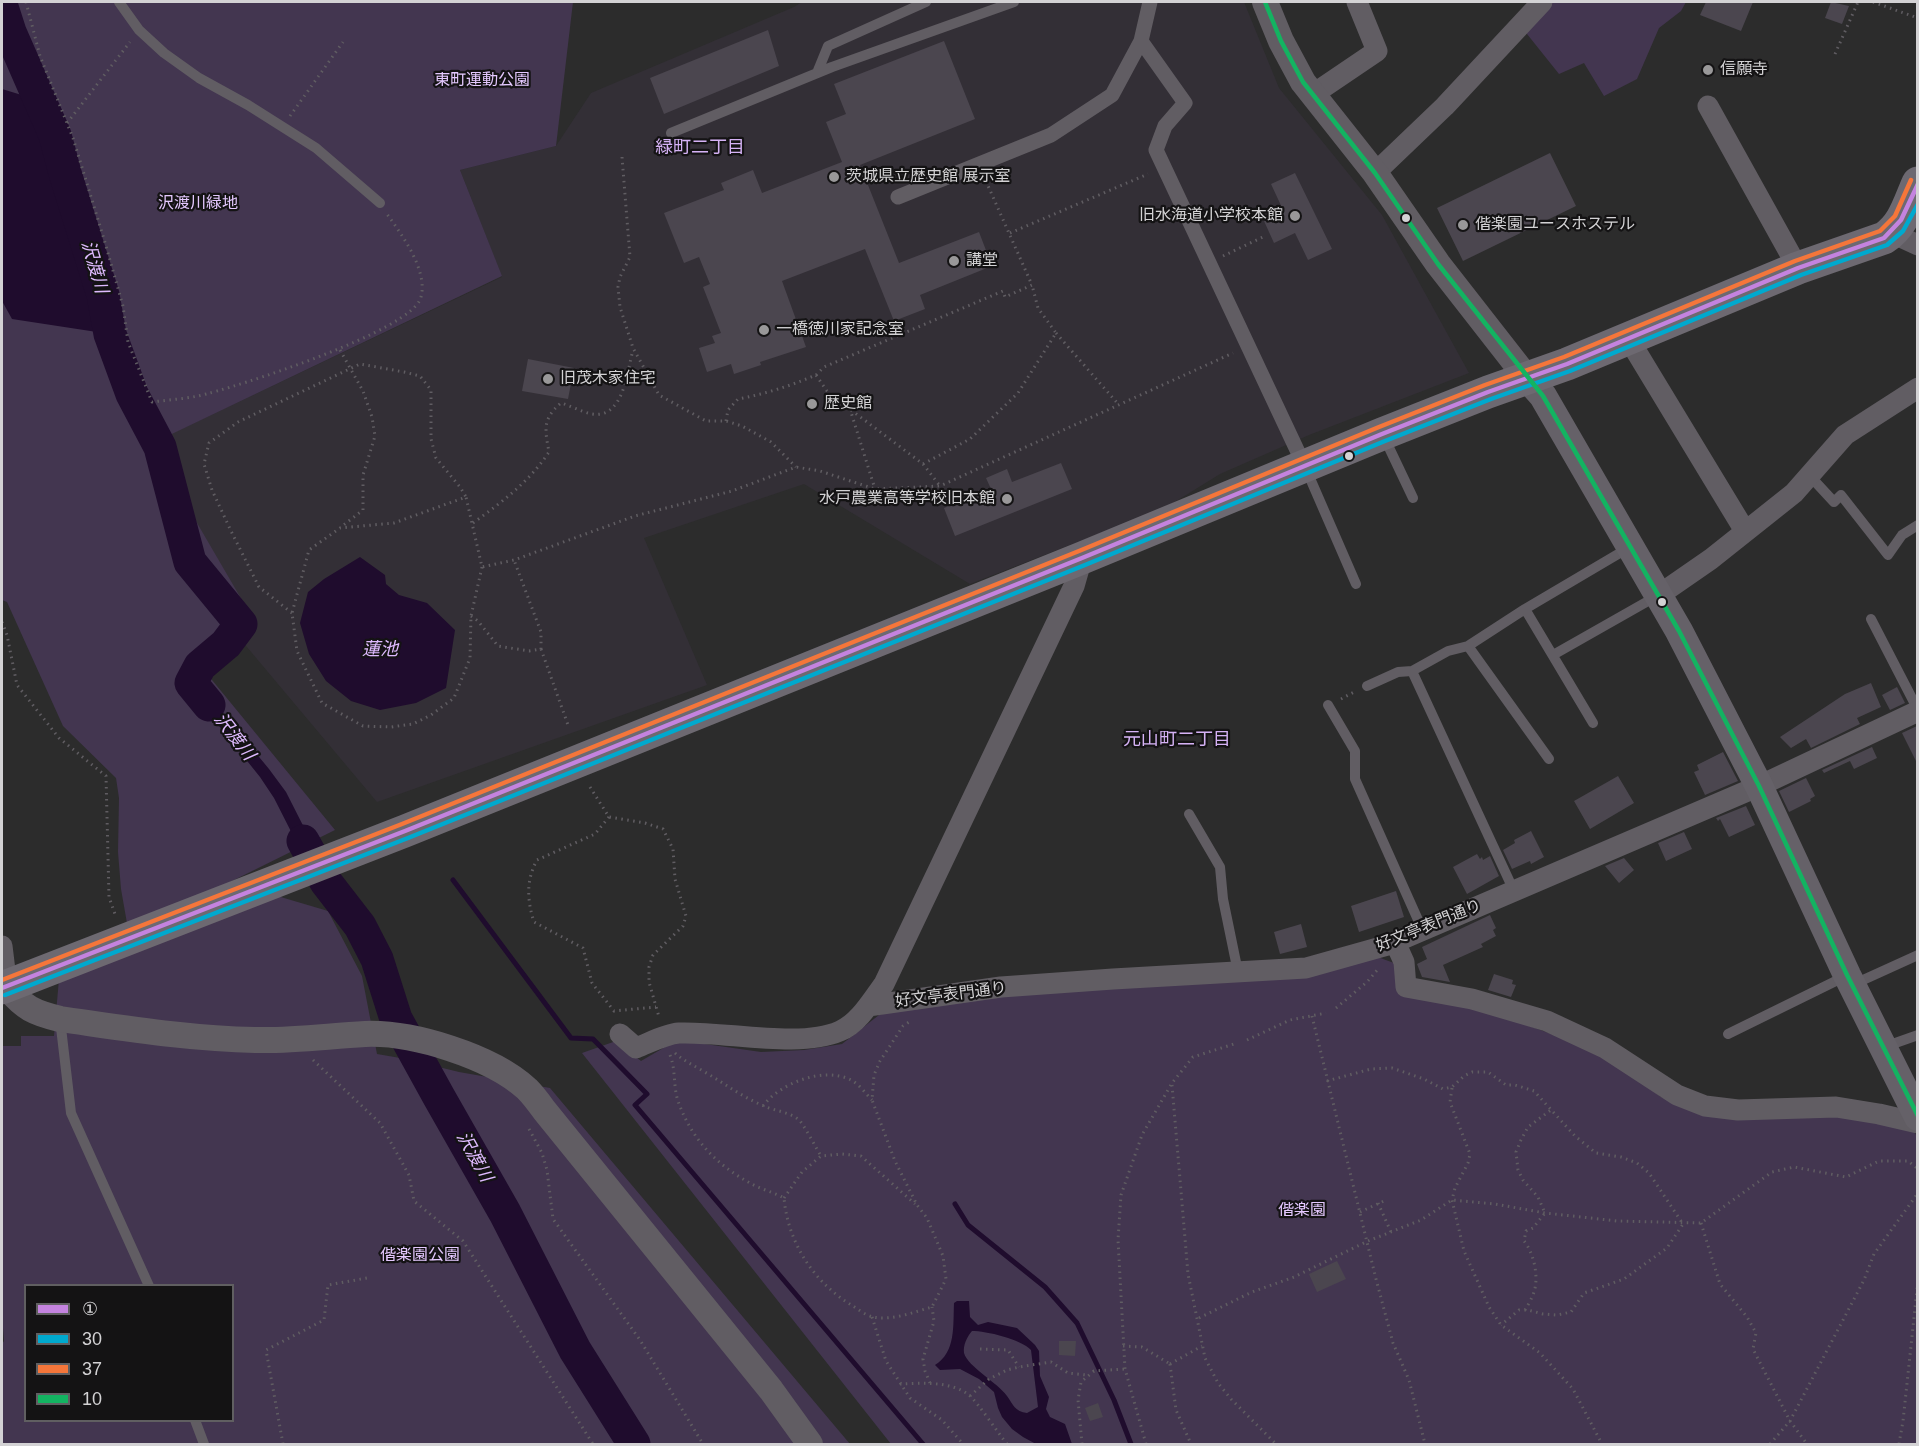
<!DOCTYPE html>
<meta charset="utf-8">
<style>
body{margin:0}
#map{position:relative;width:1919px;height:1446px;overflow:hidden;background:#2c2c2c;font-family:Arial,sans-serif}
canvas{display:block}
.frame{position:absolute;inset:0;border:3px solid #d3d2d4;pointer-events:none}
.legend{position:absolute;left:24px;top:1284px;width:210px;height:138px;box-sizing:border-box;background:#141314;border:2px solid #605f61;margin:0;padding:8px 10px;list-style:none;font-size:18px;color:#d3d2d4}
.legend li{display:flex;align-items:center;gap:12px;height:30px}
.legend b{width:30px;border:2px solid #605f61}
</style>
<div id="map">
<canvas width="1919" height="1446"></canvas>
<div class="frame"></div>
<ul class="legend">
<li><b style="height:8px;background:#c483df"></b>①</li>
<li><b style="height:8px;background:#00a9ce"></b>30</li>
<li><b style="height:8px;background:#f5763a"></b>37</li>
<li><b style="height:8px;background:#13b361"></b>10</li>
</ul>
</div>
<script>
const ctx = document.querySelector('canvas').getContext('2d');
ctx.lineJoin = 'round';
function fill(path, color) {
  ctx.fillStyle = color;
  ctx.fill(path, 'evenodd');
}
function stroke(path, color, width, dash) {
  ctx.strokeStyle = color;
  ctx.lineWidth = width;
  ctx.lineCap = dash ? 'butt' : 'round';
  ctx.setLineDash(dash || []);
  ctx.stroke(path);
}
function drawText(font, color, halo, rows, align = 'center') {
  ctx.font = font + ' Arial,"Noto Sans JP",sans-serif';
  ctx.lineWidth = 4.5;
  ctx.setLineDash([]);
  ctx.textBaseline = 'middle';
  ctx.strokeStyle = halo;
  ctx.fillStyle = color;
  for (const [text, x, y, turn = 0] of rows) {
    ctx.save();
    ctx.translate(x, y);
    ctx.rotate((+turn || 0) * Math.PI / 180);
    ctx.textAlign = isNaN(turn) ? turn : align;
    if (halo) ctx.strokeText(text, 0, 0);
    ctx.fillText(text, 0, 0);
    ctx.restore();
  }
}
fill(new Path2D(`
 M802,2H1244L1279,88L1382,215L1469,373L1309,435L1220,474L1165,508L970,584L804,484L644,538L707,685L377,802L231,628L150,444L502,277L460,170L556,146L591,93L794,7Z`), '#332f36');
fill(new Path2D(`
 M2,2H573L556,146L460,170L502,276L151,444L246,607L203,669L335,830L230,882L328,911L362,976L377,1054L406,1059L459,1072L550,1088L850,1444H2V1344L4,1341L2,1316V1046H21V1036H54L59,979L131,946L121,889L118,852L119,798L116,778L63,726L7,602L2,600ZM26,1286H232V1420H26Z
 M1548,2H1686L1681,11L1659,28L1637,79L1604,96L1584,63L1559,74L1523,29Z
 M1375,956L1402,966L1401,994L1448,1000L1524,1024L1579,1044L1614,1061L1661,1097L1836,1115L1913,1131L1918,1137L1917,1444H891L582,1053L616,1041L641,1061L677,1040L761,1052L804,1050L842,1044L879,1015L916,1005Z`), '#433650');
fill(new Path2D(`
 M2,89L38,100L110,334L12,319L2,301Z
 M166,445L196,560L204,576L247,627L212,600L183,564Z
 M360,557L385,575L386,584L399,595L427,603L455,630L446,688L416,703L380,710L351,701L326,681L309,654L300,623L308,592L324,579Z
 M196,661L200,674L198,683L269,769L286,792L318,855L306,861L274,798L260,777L183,681Z
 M957,1301H969L970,1317L978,1325L988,1322L1017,1328L1035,1345L1039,1351L1040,1376L1049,1397L1046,1409L1050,1417L1065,1424L1072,1444H1036L1023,1437L1012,1429L1002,1417L998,1408L994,1392L979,1379L960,1369L940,1370L935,1365C956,1352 953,1326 954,1303ZM972,1331C986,1331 1021,1339 1031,1350L1038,1407L1027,1413C1015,1412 1013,1404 1007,1396C997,1382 968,1367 964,1353C963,1345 967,1337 972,1331Z`), '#1f0c2d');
stroke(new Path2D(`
 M453,880L571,1038L593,1039L647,1094L635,1105L923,1444
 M955,1204L968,1225L1045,1287L1077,1323L1114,1400L1131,1444`), '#1f0c2d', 5);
stroke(new Path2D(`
 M2,7L10,32L55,135L65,173L103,295L110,334L132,394L160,447L190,562L241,624L226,644L200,666L191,683L209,705
 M303,841L326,882L360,926L377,959L396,1019L439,1097L505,1213L575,1350L634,1444`), '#1f0c2d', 33);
fill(new Path2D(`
 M1706,2H1753L1741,31L1700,15Z
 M1831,2L1849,6L1842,24L1825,18Z
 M768,30L779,66L664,114L650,78Z
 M944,41L975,119L860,165L899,263L979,232L992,266L920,295L925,309L894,321L865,249L782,281L806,347L760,362L761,365L734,374L731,364L707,372L699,348L715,343L712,336L721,333L703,287L710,284L699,257L684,263L664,213L724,190L721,183L753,170L762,193L842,162L826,122L846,114L834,84Z
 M1550,153L1576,206L1463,261L1437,208Z
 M1295,173L1332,249L1308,260L1295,233L1274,243L1264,221L1284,212L1271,184Z
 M528,359L574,368L568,399L522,391Z
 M1061,463L1072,489L955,536L944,508L991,489L986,478L1007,469L1012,482Z
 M1871,683L1881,707L1857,718L1860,724L1811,748L1806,739L1791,748L1780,737L1845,694Z
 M1897,687L1905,703L1890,710L1882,695Z
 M1917,726V763L1902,733Z
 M1872,747L1877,758L1854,769L1850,761L1824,773L1822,770Z
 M1723,752L1738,781L1705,795L1694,772L1699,770L1697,765Z
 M1618,776L1634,803L1590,829L1574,801Z
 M1806,778L1815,796L1810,799L1811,801L1789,812L1779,791Z
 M1746,806L1755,825L1729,837L1720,819L1718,821L1716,818Z
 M1531,831L1544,857L1531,864L1530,861L1512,869L1503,850L1515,843L1514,840Z
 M1684,832L1692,849L1666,861L1658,843Z
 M1477,854L1480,859L1482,857L1483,860L1490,856L1499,876L1467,894L1453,867Z
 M1624,858L1634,870L1619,883L1605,866Z
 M1396,891L1404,917L1359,932L1351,906Z
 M1490,915L1496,928L1493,930L1496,936L1481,944L1483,947L1443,965L1450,982L1422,977L1417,964L1427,959L1422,947Z
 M1301,924L1307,947L1280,954L1274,932Z
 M1494,974L1513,980L1512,984L1516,985L1511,997L1488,990Z
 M1337,1261L1346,1279L1317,1292L1309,1274Z
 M1059,1341H1076L1075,1356L1059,1355Z
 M1098,1403L1103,1417L1090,1421L1085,1408Z`), '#4b464f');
stroke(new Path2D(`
 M26,2L40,56L73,138L104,239L123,306L128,342L152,402C167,400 183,399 198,396C234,388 413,331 421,297C428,270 402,235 387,214
 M1873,2L1918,18
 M1835,54L1858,2
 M290,116L343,42
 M67,123L130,42
 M622,157L630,257L620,277L618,287L620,307L633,348L659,395L706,421H726L742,426L771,442L796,467
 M1010,233L1148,174
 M1223,256L1265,236
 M1056,333L1119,405
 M340,350L363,391L372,417L375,436L363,475V510L341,527
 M816,375L824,367L1003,291L1005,297L1032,285L985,179
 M851,410L923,464L940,486
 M726,421L728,410L738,399C765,394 790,386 816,375L827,391L850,409L875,489
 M923,464L970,439L1018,393L1056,333L1038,308L1032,285
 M473,523C502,502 529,482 549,452C545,430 542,419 561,403C571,406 582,412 592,414C624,419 627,371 633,350
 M482,567L471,616L470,658L454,698L431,715L413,724L391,727L363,726L322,703L297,651L292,613L309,550L340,528L394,523L466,497L482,567L514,560L635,516L732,491L796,467L820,471L875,489L940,486L1233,353
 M292,613L259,587L231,531L212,490L204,464L209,443L238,422L360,364L404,372L420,376L431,390V439L436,458L460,487L466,497
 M471,616L478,621L498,646L529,651L541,649V632L514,560
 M2,622L7,635L17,685L59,738L106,776L109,897L116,917
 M541,649L568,725
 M1341,699L1354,692
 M590,787L609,817L645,823L663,829L673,849L675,879L686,916L683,926L653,955L649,967V982L659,1017
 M609,817L595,834L537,860C526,880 527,900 534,922L583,948L592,983L614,1011L656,1007
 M1336,1008L1367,982L1379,968
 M1312,1016L1376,1279L1393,1343L1409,1380L1425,1444
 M1247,1040L1290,1020L1326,1013
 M675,1053C684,1061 693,1065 703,1071C724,1083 742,1097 764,1106C775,1111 790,1112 799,1120C803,1123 816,1148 821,1156
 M670,1055C676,1070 673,1086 678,1101C691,1138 715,1164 750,1183C760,1189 773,1192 784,1198C788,1243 814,1283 853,1306C859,1310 867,1316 873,1317C892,1321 914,1312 932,1307L946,1279L943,1256L927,1218L917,1205L895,1161L872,1100L874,1075L880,1061L903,1026L912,1020
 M313,1060L380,1123L409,1175L414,1201L463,1241L593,1444
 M1327,1081L1371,1069L1392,1068L1424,1079L1443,1089L1452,1087L1464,1076L1472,1072H1488L1506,1085H1515L1534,1091L1575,1136L1596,1153L1621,1157L1637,1163L1649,1173L1683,1224L1667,1248L1624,1279L1584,1293L1571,1312L1557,1315L1543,1314L1528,1310H1519L1501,1325
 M1172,1085L1188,1274L1205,1358L1218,1383L1231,1399L1276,1444
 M1452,1088L1450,1102L1470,1154L1468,1163L1455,1188L1452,1200L1464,1251L1489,1307L1501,1325L1540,1353L1573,1389L1602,1444
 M763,1106C780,1083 824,1066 851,1080C859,1084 866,1094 872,1100
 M529,1129L542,1153L547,1170L553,1219L640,1340L703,1444
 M784,1198L802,1172L821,1156L842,1154L861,1156L915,1204
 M1378,1203L1391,1232
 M1360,1212L1384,1201
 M1701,1223L1720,1284L1747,1317L1756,1333L1753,1349L1790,1421L1807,1444
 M1525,1310C1528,1305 1532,1298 1534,1292C1539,1277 1534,1253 1524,1241L1526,1231L1533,1228L1545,1213L1538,1197L1523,1180L1518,1170L1516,1152L1521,1140L1528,1127L1551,1110
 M872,1317L886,1361L910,1398L942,1420L963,1444
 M1199,1318L1252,1292L1294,1277L1368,1241L1421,1220L1452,1200L1495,1204L1545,1213L1617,1221L1701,1223L1772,1172L1794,1167L1846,1177L1879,1161H1908L1918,1169
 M1123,1346L1142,1347L1170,1364
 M980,1349L1008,1350L1019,1367
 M1170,1364L1176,1410L1191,1444
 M1170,1364L1202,1346
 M930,1383L925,1371L923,1359L934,1321L932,1307
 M900,1384C922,1383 951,1381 969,1395C979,1404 998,1433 1007,1444
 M970,1396L989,1379L1007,1370L1019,1367L1051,1362L1068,1373L1086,1375
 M283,1444L266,1350L324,1320L328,1285L367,1278
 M1082,1444L1078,1400L1081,1382L1094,1371L1125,1369
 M1146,1444L1125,1369L1118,1240L1121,1195L1142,1135L1172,1083L1193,1057L1234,1044
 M1770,1444L1790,1421L1864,1280L1874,1254L1918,1193
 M1899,1444L1903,1421L1918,1280`), '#605d62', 3, [1.5, 4.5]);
stroke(new Path2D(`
 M119,2L139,30L164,53L199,78L248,105L316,148L380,203
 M817,73L828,46L926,2
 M671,133L832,67L1014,2
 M1384,437L1413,498
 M1306,469L1356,584
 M1809,475L1834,502L1841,495L1888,555L1902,535L1918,525
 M1525,609L1593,723
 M1871,619L1918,710
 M1468,646L1549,759
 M1553,655L1657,596
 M1412,671L1514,891
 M1367,686L1398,672L1412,671L1448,651L1468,646L1525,609L1630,547
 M1328,705L1355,751V779L1423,931
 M1189,814L1220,867L1223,899L1238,972
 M1852,985L1918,955
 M60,1019L71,1113L149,1286
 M1728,1034L1846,976
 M1884,1047L1918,1035
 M195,1420L204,1444`), '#615d63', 10);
stroke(new Path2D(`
 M1141,41L1150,2
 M898,197L1051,135L1112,95L1141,41L1185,103L1165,126L1156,150L1305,467`), '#615d63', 15);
stroke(new Path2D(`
 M1312,95L1377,51L1357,2
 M1708,106L1798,268
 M1375,173L1445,106L1542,2
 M1892,233L1918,245
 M1628,338L1745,531
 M1659,595L1711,559L1794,493L1845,435L1918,388
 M1395,942L1404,962L1406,987L1472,999L1547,1021L1605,1048L1677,1095L1705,1106L1738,1110L1836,1107L1879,1114L1918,1123
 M2,946L7,987
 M868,1006L1001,987L1113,979L1306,968L1388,945L1759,786L1918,711
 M620,1034L636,1048C649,1043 665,1034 679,1033C725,1031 799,1049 840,1031C859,1023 872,1000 884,984L1074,586L1082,558`), '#615d63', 21);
stroke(new Path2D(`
 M1265,2L1281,41L1303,82L1375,173L1438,264L1527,378
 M7,987C23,1008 35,1013 60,1019C124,1028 190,1039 255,1040C292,1041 328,1036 365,1034C412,1032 491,1056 527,1089C533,1095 539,1103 544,1110L771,1390L810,1444`), '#615d63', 26);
stroke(new Path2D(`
 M1527,378L1543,396L1679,631L1759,786L1847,975L1918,1117`), '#656168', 28);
stroke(new Path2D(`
 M2,988L405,831L1082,558L1382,434L1488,392L1567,364L1798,268L1884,238C1904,225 1909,203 1918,183`), '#6d6971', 33);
stroke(new Path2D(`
 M2,988L405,831L1082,558L1382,434L1488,392L1567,364L1798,268L1884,238L1901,220L1918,184`), '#c483df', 4.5);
stroke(new Path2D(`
 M5,995L408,838L1085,565L1385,441L1491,399L1570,371L1801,275L1887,245L1903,231L1918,204`), '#00a9ce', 4.5);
stroke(new Path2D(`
 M2,980L402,824L1079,551L1379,427L1485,385L1564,357L1795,261L1880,231L1895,216L1911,180`), '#f5763a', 4.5);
stroke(new Path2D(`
 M1265,2L1281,41L1303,82L1375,173L1438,264L1543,396L1679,631L1759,786L1847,975L1918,1116`), '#13b361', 4.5);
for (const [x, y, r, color] of [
 [1708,70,6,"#999899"],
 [834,177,6,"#999899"],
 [1295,216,6,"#999899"],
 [1406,218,5,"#d3d2d4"],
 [1463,225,6,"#999899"],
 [954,261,6,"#999899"],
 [764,330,6,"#999899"],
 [548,379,6,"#999899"],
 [812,404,6,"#999899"],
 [1349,456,5,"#d3d2d4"],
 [1007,499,6,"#999899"],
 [1662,602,5,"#d3d2d4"]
]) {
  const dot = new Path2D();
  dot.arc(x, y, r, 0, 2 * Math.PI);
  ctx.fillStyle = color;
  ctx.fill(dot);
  stroke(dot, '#141314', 2);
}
drawText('16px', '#d3d2d4', '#141314', [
 ["信願寺",1720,70],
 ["茨城県立歴史館 展示室",846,177],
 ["旧水海道小学校本館",1283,216,"right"],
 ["偕楽園ユースホステル",1475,225],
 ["講堂",966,261],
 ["一橋徳川家記念室",776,330],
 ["旧茂木家住宅",560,379],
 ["歴史館",824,404],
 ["水戸農業高等学校旧本館",995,499,"right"]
], 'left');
drawText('16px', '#e4c8fe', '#141314', [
 ["東町運動公園",482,81],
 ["沢渡川緑地",198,204],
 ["偕楽園",1302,1211],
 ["偕楽園公園",420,1256]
]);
drawText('16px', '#d3d2d4', '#141314', [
 ["好文亭表門通り",1429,926,-22],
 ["好文亭表門通り",951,995,-7]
]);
drawText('18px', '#d5b2f5', '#141314', [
 ["緑町二丁目",700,148],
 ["元山町二丁目",1177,740]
]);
drawText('italic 18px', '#debafe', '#141314', [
 ["沢渡川",94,267,74],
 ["蓮池",380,650],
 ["沢渡川",234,737,52],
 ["沢渡川",474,1157,61]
]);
</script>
